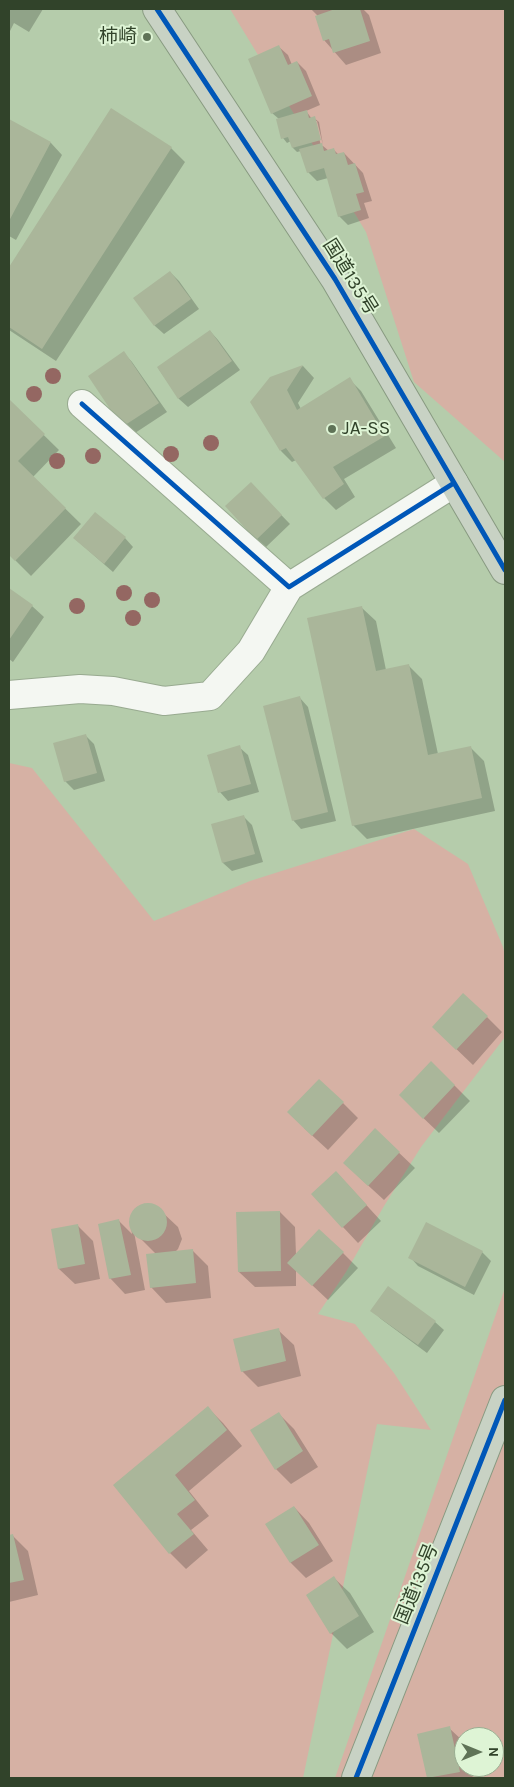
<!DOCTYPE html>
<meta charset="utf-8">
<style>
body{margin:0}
#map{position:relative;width:514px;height:1787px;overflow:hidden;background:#b5ccab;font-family:Karla,sans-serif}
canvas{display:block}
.frame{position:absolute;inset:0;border:10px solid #31432a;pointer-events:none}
.north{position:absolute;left:454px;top:1727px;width:50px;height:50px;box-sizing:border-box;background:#def4d5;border:1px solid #99ad91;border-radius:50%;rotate:90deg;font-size:14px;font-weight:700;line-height:20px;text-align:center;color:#31432a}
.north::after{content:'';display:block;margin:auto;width:18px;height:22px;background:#5f7357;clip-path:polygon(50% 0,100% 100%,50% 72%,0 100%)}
</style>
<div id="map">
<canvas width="514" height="1787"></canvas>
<div class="frame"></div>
<div class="north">N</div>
</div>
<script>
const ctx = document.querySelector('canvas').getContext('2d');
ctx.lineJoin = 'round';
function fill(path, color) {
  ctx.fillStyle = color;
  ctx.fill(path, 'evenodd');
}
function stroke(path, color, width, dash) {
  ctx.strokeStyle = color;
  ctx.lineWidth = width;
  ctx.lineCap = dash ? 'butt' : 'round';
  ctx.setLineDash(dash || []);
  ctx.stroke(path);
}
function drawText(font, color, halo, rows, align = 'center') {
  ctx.font = font + ' Karla,"Noto Sans JP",sans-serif';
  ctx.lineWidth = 4;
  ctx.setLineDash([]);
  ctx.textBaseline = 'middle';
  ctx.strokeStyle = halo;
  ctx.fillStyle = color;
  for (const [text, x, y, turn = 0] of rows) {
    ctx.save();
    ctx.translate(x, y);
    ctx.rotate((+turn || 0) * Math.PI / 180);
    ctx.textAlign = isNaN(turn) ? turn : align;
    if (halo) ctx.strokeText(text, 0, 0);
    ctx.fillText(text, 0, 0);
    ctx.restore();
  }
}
fill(new Path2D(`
 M230,9H505V462L414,382L366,232Z
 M9,763L32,768L154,921L250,881L414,829L468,864L503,947L505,956V1037L421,1147L384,1206L346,1272L318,1314L355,1324L394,1373L431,1430L377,1424L303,1778H9Z
 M505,1288V1778H335ZM464,1737H494V1767H464Z`), '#d6b1a4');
fill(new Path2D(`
 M9,9H43L29,32L14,23L9,33Z
 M311,9H363L369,15L381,53L346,65L324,40L318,16Z
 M279,47L288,55L292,65L297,62L306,71L320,105L306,111L312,119L314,118L319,122L323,145L317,121H315L321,146H323L329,151L334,150L339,155L344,153L363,173L372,201L364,203L369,218L348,225L339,216L328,178L317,181L308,172L301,151L297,152L293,148L291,141L287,143L283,138L279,119L272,113Z
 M111,110L171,148L185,162L56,361L9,330V270Z
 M9,120L51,143L62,155L16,240L9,236Z
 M170,272L179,281L199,309L164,334L155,326L135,298Z
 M210,331L218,340L240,370L188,407L179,399L158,368Z
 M124,353L132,362L167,412L132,435L90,376Z
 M303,366L314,378L298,403L301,409L349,379L361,391L396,448L344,479L355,497L336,510L324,498L296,460L292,462L281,451L271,378Z
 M9,401L59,450L33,477L81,524L31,576L9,554Z
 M259,492L290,524L266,547L257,539Z
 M74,538H125L133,547L113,572Z
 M9,590L32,606L44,617L13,662L9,659Z
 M362,608L376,621L386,670L409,666L422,679L438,754L470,747L484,761L495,811L367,839L353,825Z
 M300,698L308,707L336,821L301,829L293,820Z
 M85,735L94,744L105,781L74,790L65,781Z
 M239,747L248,755L259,792L228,801L220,792Z
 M243,816L252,825L263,862L232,871L223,863L213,825Z
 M487,1017L502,1032L473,1065L449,1042Z
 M454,1085L470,1101L439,1133L416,1111Z
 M343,1103L358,1118L328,1150L304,1128Z
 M375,1130L415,1168L384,1200L360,1178Z
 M336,1172L381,1221L358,1243L312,1194Z
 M141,1205H153L162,1212L178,1227L182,1239L178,1249L175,1252L192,1250L208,1266L211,1298L166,1303L151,1287L156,1254L134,1232L145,1290L125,1294L110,1278L119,1221L132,1234L130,1219L136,1208Z
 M280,1212L295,1227L296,1255L343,1253L358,1268L328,1300L296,1270V1286L255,1287L239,1272Z
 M77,1225L93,1241L100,1279L75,1284L59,1269Z
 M482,1252L491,1261L474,1295L418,1266L410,1257Z
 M372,1310L435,1322L444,1330L427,1353L381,1319Z
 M278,1330L294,1345L301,1376L258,1387L242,1371Z
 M208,1408L223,1423L242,1446L189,1491L209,1516L191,1530L208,1550L186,1569L170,1553L114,1485Z
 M278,1413L294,1429L318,1467L291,1484L276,1469Z
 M294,1507L309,1523L333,1561L306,1578L291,1563L267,1524Z
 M9,1536H13L28,1551L38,1595L9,1602Z
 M334,1578L350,1593L374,1632L347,1649L331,1633L307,1595Z
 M449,1728L464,1742V1767H470L473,1778H429L418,1735Z`), '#0003');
fill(new Path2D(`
 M335,9H360L370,41L333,53L329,39L323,41L315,16Z
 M279,45L288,65L297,61L312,96L271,114L248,59Z
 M111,108L172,147L42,349L9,327V267Z
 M307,110L309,118L315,116L321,140L292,148L288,137L281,139L276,119Z
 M9,119L51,142L9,221Z
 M322,143L324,151L334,148L336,154L344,152L348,165L355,163L364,192L356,194L361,210L338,217L324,168L307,173L299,149Z
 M170,271L191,299L154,326L133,298Z
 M210,330L232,361L178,399L157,367Z
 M124,351L159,403L122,427L88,376Z
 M303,365L287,390L297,410L350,377L385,436L333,467L344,484L323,499L286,448L280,451L250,402L270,377Z
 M9,399L45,434L18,461L66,508L15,561L9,555Z
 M251,482L282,515L256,540L225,506Z
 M95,512L126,537L104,564L73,538Z
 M9,588L33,605L9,640Z
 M362,606L376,671L409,664L428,755L471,746L482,798L352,826L307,618Z
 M300,696L328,812L292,821L263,706Z
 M86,734L97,773L64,782L53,743Z
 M240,745L251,784L218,793L207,755Z
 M244,815L255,854L222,863L211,824Z
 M463,993L488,1016L456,1050L432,1027Z
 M431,1061L455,1085L423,1119L399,1095Z
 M319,1079L344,1102L312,1136L287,1112Z
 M375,1128L400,1152L368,1186L343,1163Z
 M336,1171L367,1205L342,1228L311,1194Z
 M129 1222a19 19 0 1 1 38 0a19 19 0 1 1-38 0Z
 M280,1211L281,1271L238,1272L236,1212Z
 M119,1219L131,1275L109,1279L98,1224Z
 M426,1222L483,1251L465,1287L408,1258Z
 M78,1224L85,1264L58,1269L51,1229Z
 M319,1229L344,1252L312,1286L287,1263Z
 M193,1249L196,1283L150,1288L146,1254Z
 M388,1286L436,1321L418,1345L370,1311Z
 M279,1328L286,1361L241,1372L233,1339Z
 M208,1406L227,1430L175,1475L195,1500L177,1514L194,1534L169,1554L113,1485Z
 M279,1412L303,1451L275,1470L250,1430Z
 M294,1506L319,1545L290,1563L265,1524Z
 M13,1534L24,1580L9,1583V1535Z
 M334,1576L359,1616L330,1634L306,1595Z
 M450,1726L460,1772L427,1778L417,1734Z`), '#aab69a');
const minor = new Path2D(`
 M82,404L289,587L454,483
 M9,695L80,689L113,691L164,701L210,696L251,651L289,587`);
const highway = new Path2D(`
 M157,9L335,279L505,570
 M356,1778L505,1400`);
stroke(minor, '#98aa90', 30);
stroke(highway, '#889a81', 30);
stroke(minor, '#f4f7f2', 28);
stroke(highway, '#c8d2c4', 28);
stroke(new Path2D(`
 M157,9L335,279L505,570
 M82,404L289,587L454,483
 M356,1778L505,1400`), '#0057b8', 5);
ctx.fillStyle = '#946762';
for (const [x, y] of [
 [53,376],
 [34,394],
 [211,443],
 [171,454],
 [93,456],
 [57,461],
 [124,593],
 [152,600],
 [77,606],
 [133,618]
]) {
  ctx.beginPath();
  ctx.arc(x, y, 8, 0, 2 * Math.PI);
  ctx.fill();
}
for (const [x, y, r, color] of [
 [147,37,5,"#5f7357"],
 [332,429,5,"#5f7357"]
]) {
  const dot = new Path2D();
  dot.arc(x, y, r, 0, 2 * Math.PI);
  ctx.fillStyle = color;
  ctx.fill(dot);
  stroke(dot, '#def4d5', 2);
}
drawText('19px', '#31432a', '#def4d5', [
 ["柿崎",137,37],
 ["JA-SS",342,429,"left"]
], 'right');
drawText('19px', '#31432a', '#def4d5', [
 ["国道135号",350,277,58],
 ["国道135号",417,1584,-68]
]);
</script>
